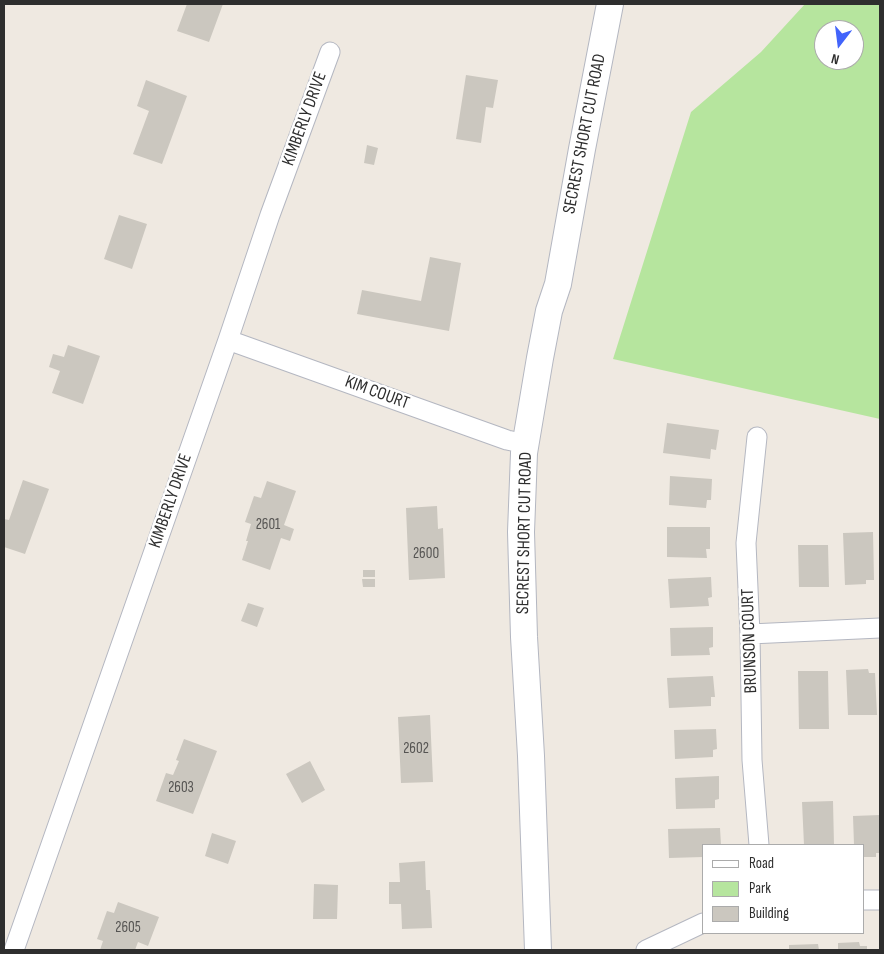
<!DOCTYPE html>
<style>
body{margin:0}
#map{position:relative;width:884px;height:954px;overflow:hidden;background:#efe9e1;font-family:"Sofia Sans Condensed",sans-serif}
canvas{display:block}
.frame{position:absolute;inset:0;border:5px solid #2e2e2e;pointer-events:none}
.legend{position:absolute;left:702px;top:844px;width:162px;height:90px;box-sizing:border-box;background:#fff;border:1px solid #ababab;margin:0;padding:6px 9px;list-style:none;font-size:15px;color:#2e2e2e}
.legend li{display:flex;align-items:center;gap:10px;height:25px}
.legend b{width:25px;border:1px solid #ababab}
.north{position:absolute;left:814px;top:20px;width:50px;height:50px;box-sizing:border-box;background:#fff;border:1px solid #ababab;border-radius:50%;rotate:195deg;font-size:14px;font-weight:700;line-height:20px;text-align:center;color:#2e2e2e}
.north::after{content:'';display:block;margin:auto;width:18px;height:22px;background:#4264fb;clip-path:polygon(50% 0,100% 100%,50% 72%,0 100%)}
</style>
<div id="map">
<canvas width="884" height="954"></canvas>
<div class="frame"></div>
<ul class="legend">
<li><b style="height:6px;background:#fff"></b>Road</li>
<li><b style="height:14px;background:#b6e59e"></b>Park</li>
<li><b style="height:14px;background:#cbc7bf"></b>Building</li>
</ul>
<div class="north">N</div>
</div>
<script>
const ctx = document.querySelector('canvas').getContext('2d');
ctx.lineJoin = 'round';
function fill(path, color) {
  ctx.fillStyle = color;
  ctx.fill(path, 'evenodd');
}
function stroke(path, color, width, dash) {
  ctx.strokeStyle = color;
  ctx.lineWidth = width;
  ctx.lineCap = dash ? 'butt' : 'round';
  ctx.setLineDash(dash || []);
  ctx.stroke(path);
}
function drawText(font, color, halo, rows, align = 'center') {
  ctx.font = font + ' "Sofia Sans Condensed",sans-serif';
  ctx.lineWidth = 5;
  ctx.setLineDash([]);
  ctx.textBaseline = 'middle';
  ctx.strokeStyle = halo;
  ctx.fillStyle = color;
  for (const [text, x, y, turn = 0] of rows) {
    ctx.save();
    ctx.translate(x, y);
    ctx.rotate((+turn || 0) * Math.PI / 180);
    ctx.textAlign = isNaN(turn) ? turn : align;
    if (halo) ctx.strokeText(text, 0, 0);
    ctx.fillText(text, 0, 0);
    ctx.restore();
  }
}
fill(new Path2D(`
 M805,4H880V419L613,359L691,112L761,52ZM824,30H854V60H824Z`), '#b6e59e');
fill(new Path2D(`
 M187,4H223L209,42L177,31Z
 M466,75L498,80L493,108L486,107L481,143L456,139Z
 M146,80L187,96L162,164L133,154L149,111L137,106Z
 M367,145L378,148L374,165L364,163Z
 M119,215L147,224L132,269L104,259Z
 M430,257L461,263L449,331L357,314L362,290L421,301Z
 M68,345L100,356L83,404L52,393L60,371L49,367L53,354L64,357Z
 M667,423L719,430L716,450L711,449L710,459L663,453Z
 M670,476L712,479L711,500H707L706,508L669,505Z
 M23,480L49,489L25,554L4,547V519L9,520Z
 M267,481L296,491L284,525L294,529L290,541L281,538L270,570L242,560L248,541H246L251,524L245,522L254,496L261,498Z
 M437,506L438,529L443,528L445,578L409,580L406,508Z
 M667,527H710V549H706L707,558L667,557Z
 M873,532L874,580H866V584L845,585L843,533Z
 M798,545H828L829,587H799Z
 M363,570H375V577H363Z
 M711,577L712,597L708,598L709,606L670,608L668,579Z
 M362,579H375V587H363Z
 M248,603L264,608L257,627L241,621Z
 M713,627V647L709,648L710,655L671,656L670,628Z
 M868,669L869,673H875L877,715H848L846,670Z
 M798,671H828L829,729H799Z
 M713,676L715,697H711V706L669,708L667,678Z
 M430,715L433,782L401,783L398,717Z
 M716,729L717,749L713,750V757L675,759L674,730Z
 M184,739L217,751L193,814L156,801L166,773L173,775L179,761L176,760Z
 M310,761L325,790L302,803L286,774Z
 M719,776V799L715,800V808L676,809L675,778Z
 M833,801L834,845H804L802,802Z
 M880,815V853H876V857H863V845H854L853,816Z
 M720,828L721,845H703V857L669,858L668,829Z
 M212,833L236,841L228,864L205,856Z
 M425,861L426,890H430L432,928L402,929L401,904H389V882H400L399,863Z
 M314,884L338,885L337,919H313Z
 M118,902L159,917L148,946L138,942L135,950H100L103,941L97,939L107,911L114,913Z
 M859,942L860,946H867V950H838V943Z
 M818,944L819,950H789V945Z`), '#cbc7bf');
const minor = new Path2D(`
 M228,340L507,440L526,444
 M757,437L746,543L750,634L752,760L759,845
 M750,634L880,628
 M863,900H880
 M14,950L228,340L270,215L330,52
 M646,950L703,923`);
const secondary = new Path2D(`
 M538,950L531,756L524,637L521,532L524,453L540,358L549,311L558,284L582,149L610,4`);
stroke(minor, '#b4b7c1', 21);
stroke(secondary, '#b4b7c1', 28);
stroke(minor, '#fff', 19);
stroke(secondary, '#fff', 26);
drawText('15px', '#555452', null, [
 ["2601",268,525],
 ["2600",426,554],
 ["2602",416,749],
 ["2603",181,788],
 ["2605",128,928]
]);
drawText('18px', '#2e2e2e', '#fff', [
 ["KIMBERLY DRIVE",305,119,-70],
 ["SECREST SHORT CUT ROAD",585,134,-79],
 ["KIM COURT",377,393,20],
 ["KIMBERLY DRIVE",171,501,-71],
 ["SECREST SHORT CUT ROAD",525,533,-89],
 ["BRUNSON COURT",750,641,-92]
]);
</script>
